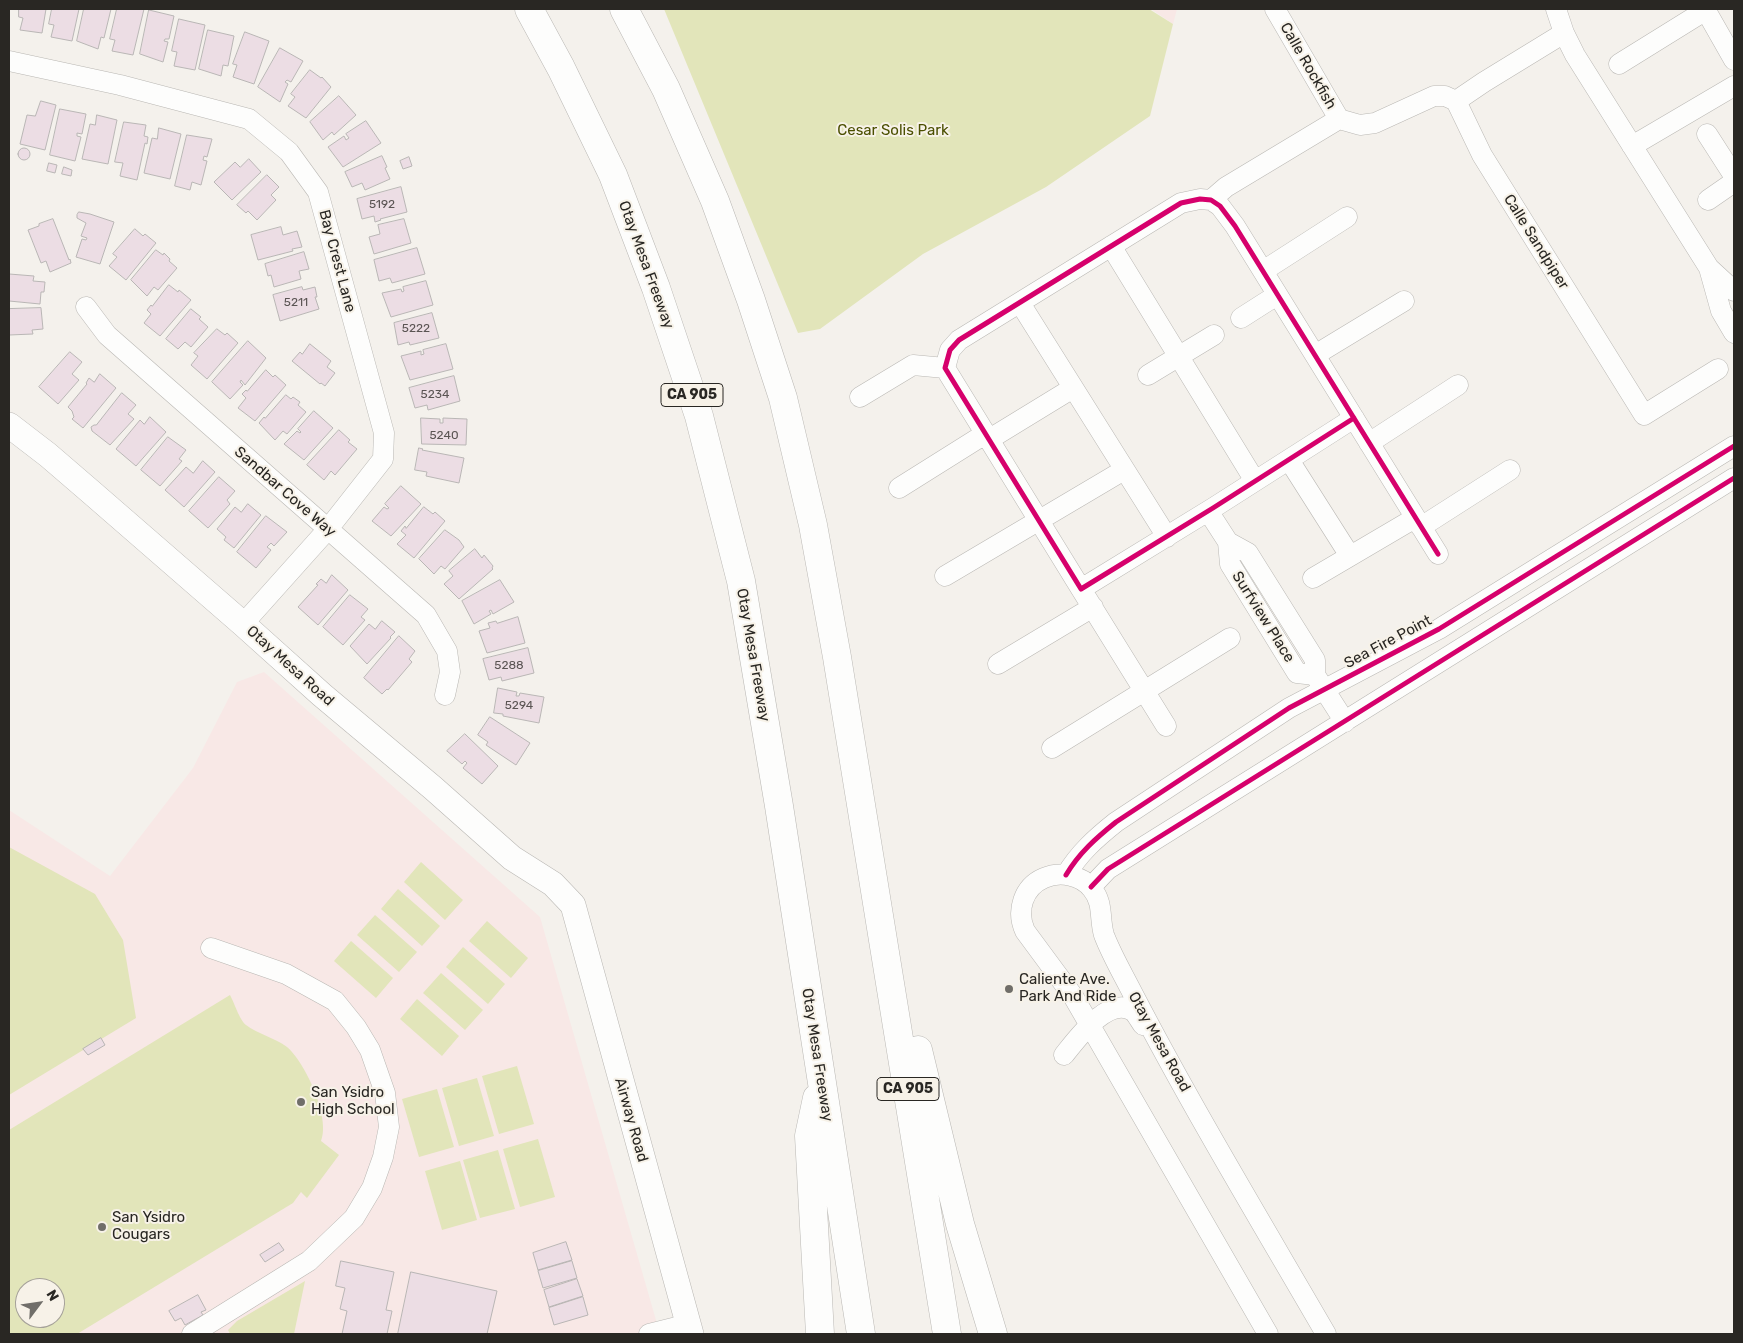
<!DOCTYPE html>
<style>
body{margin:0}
#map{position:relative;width:1743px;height:1343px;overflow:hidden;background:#f4f1ec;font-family:Rubik,sans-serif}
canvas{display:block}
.frame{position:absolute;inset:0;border:10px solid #292723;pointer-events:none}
.north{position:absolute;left:15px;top:1278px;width:50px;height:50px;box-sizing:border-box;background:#f7f2e8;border:1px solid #a5a199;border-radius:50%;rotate:59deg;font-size:14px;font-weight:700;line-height:20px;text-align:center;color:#292723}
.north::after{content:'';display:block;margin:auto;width:18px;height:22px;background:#706e69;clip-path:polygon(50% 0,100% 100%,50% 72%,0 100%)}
</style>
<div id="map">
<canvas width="1743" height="1343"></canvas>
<div class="frame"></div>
<div class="north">N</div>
</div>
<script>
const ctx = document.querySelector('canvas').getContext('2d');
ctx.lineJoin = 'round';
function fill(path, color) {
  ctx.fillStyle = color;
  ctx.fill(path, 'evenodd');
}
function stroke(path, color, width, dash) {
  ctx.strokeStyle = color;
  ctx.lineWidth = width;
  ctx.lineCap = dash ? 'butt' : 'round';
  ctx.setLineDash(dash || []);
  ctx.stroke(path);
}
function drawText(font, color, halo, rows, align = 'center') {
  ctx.font = font + ' Rubik,sans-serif';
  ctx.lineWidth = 4;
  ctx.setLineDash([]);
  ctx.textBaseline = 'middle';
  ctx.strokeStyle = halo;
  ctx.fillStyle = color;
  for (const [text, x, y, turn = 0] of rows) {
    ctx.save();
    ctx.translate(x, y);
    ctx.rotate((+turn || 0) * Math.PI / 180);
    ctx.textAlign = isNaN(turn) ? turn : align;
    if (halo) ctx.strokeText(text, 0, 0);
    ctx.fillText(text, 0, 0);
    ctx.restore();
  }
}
fill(new Path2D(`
 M1151,9H1177L1173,24Z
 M264,672L540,917L660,1334H9V810L110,876L193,768L237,682ZM25,1288H55V1318H25Z`), '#f8e8e6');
fill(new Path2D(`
 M664,9H1149L1173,24L1150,116L1046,187L923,254L820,329L798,333Z
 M9,847L95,894L123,940L136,1018L9,1095Z
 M421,862L463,900L445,920L404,882Z
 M398,889L440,926L422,946L381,909Z
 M375,915L417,952L399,972L357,935Z
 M487,921L528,958L511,978L469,941Z
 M351,941L393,978L376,998L334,961Z
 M463,947L505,984L488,1004L446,967Z
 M441,973L483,1010L465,1030L423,993Z
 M230,995C234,1002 240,1021 246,1025C258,1034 275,1038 287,1047C305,1062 331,1118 321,1141L339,1155L307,1198L301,1192L293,1203L77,1334H9V1130ZM25,1288H55V1318H25Z
 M417,999L459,1036L442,1056L400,1019Z
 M517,1066L534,1124L499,1134L482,1076Z
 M477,1078L494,1136L459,1146L442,1088Z
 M437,1089L454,1147L419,1157L402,1099Z
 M538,1139L555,1197L520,1207L503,1149Z
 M498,1150L515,1209L480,1218L463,1160Z
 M460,1161L477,1220L442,1230L425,1171Z
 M305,1281L294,1334H230L228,1330L237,1321Z`), '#e2e5ba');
const building = new Path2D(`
 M19,9H46L42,33L20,30L23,18L19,17Z
 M52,9H79L72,41L51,37L54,25L49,24Z
 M84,9H111L104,38L101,37L98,49L77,41Z
 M117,9H144L133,55L112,51L115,40L110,39Z
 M149,10L174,16L169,39H165L164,41L168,42L163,62L140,54Z
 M179,19L205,25L195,70L174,66L177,52L172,51Z
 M208,30L234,36L228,66L223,65L221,76L199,69Z
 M245,32L269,41L254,84L233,77L237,65L233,64Z
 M280,48L303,61L291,82L287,80L285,82L288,84L280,102L258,87Z
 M310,70L321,78L322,77L331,87L306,118L288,106L295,97L291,94Z
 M339,96L356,115L334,135L332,132L323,140L310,122Z
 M41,101L56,105L45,150L20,144L27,115L35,116Z
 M60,109L86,114L82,134L77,133V136L81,137L75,161L50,155Z
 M97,115L117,120L108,164L82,159L90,124L95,125Z
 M366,121L381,143L343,167L328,147L344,136L346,140L349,138L346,134Z
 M124,122L146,125L144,136L148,137L147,144L145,143L137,180L120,176L123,163L115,162Z
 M159,128L181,134L170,179L144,173L152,138L157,139Z
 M187,135L212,139L207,157L204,156L203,160L207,161L201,185L192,182L190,190L175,186Z
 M18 154a6 6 0 1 1 12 0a6 6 0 1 1-12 0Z
 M382,156L387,167L385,168L390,179L365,190L362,183L352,187L345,172Z
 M409,157L412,166L403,169L400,161Z
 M249,159L261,172L232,200L214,182L235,162L240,167Z
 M49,163L57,165L55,173L47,171Z
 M64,167L72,170L71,176L62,174Z
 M267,175L279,187L271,195L276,200L257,220L248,211L246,213L237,205Z
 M401,187L407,212L380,219L381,220L375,222L374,216L362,219L357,199Z
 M79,212L90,214L114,222L100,264L76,257L82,239L86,240L87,238L81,236L86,223L77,218V215Z
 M53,219L69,260L70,259L71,263L50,272L46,261L41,263L28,230L39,226V224Z
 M404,219L411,243L374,254L369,237L380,234L378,225Z
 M281,227L283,235L297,231L302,247L292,249L293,251L258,260L251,235Z
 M135,229L143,236L145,234L156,243L126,280L109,266L117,257L113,254Z
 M417,248L425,274L392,283L390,278L379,281L374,260Z
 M156,250L163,255L164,253L170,259L169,261L177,268L158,290L154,287L147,296L131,280Z
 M304,252L309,269L299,271L301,279L274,287L271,275L268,276L265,264Z
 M9,274L34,276L33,281L45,282L44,292H41L40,304L9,301Z
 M426,281L433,305L391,317L382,293L401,289L402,292L404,291L403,287Z
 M169,285L178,292L179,290L191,300L160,336L144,323L151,314L147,310L151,305L152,306Z
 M302,287L303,290L315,287L317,297H315L319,309L280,321L273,295Z
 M41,308L43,329L32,330L33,334L9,335V309Z
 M191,309L201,317L199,319L208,327L191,347L185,342L178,349L166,339Z
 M432,313L439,338L410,345L409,342L398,345L394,323Z
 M217,329L225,335L227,333L238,343L207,379L191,365L198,356L194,353Z
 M248,341L266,358L245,385L241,380L240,382L243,385L230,399L212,382Z
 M310,344L331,361L327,367L335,373L325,386L321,383L320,384L292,361L300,352L302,354Z
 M446,344L453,369L410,380L401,356L421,351V355L424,354L423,350Z
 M70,352L82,362L72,374L79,380L58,404L39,387Z
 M266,370L273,377L275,375L286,385L255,421L238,408L246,398L242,394L246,390L247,391Z
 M100,374L116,388L83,428L72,419L74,417L72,411L68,407L87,384L86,383L89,378L94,382Z
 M454,376L460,401L428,410L427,405L415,408L409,388Z
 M122,393L136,405L128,414L134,419L110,445L92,431L91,427L94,425H96Z
 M286,395L291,399L293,397L300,402L298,405L306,412L287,434L283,431L275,440L259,423L264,417L265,418Z
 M314,411L333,428L304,460L284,444L297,431L300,433L301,432L298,429Z
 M150,417L166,432L136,466L116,449L140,420L144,424Z
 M421,418L440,419V423H443V418L467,419L466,445L422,444Z
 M339,430L350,440L348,442L357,449L335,475L331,471L324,480L307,465Z
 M168,437L186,450L179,459L182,461L160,486L141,470Z
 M419,448L423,449L422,450L464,458L459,483L426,476L427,472L415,470Z
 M203,461L215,472L184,507L165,490L186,467L193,473Z
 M219,477L235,491L227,500L230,504L208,528L189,511Z
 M401,486L421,504L391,536L372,521L384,507L387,509L389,508L385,504Z
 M248,504L261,515L234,548L224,540L226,537L217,529L235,507L241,512Z
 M424,507L433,514L435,512L445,521L414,558L397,544L406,535L401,531L405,526L406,528Z
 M266,516L287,532L274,546L271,543L267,547L271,550L256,568L237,552Z
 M445,530L459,540L464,547L445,569L441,566L434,574L419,559Z
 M475,549L482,558L484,555L493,566L492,568L493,569L459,599L444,584L453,576L449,571Z
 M332,575L348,590L318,625L298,607L318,585L316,584L321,579L326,583Z
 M500,580L514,602L493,614L491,610L489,611L491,614L474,624L462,601Z
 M350,595L368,609L361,617L365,620L343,645L323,627Z
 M518,617L525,643L487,653L479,631L490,628L488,623L496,621L497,623Z
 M382,621L395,632L390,637L391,638L367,664L350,646L369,624L375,629Z
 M399,636L415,651L409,659L412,662L388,690L387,689L382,694L364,678Z
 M528,648L534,673L502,681L501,677L489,680L483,659Z
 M498,688L517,692L516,696H519L520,693L544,697L539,723L503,716V714L494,713Z
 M490,717L530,743L516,765L486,745L488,742L478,735Z
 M465,734L498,766L482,784L463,768L467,763L465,761L462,764L447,751Z
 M101,1038L105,1045L88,1055L83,1049Z
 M566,1242L572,1260L538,1270L533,1253Z
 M279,1243L284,1250L265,1262L260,1255Z
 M341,1261L394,1272L386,1310L392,1311L387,1334H342L347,1311L340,1309L345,1288L336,1286Z
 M572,1261L577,1278L543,1288L538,1271Z
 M411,1272L497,1291L487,1334H398Z
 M577,1279L583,1296L549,1307L544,1290Z
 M198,1295L206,1310L201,1312L203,1315L185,1325L181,1318L175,1321L169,1311Z
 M583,1297L588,1315L554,1325L549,1308Z`);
fill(building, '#ecdde4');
stroke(building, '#b9b6b5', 1);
const minor = new Path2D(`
 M1275,9L1339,119L1360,125L1375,123L1434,96H1445L1456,101
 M1556,9L1564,33L1575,55L1709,268L1734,291
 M1705,9L1734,60
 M1564,33L1484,82L1456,101L1482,155L1644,415L1718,369
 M9,61L120,85L249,119L289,152L318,192L384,433L383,459L328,529L243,624
 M1619,64L1706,10
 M1707,134L1734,176
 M1632,146L1734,86
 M1211,200L1226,187L1339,119
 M1708,200L1734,182
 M1111,246L1255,481
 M1709,268L1721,311L1734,333
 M1263,271L1347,217
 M1020,303L1167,537
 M86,307L107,335L426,615L447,651L450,672L445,695
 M1241,318L1277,295
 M1315,355L1404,301
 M1148,375L1214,335
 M860,397L913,365L945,368
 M1354,418L1213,508L1081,589L945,368L950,350L959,340L1181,203L1200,199L1211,200L1220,206L1235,226L1438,554
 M988,440L1073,388
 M1369,443L1458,385
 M1289,460L1350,556
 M899,488L985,434
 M1208,511L1228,542L1248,553L1315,660V675L1345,722
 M1421,527L1510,470
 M1228,542L1230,564L1297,673L1315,675
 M945,576L1124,470
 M1313,578L1415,518
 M1081,589L1166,726
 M998,664L1093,607
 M1052,748L1230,638
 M1066,875C1079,853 1096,838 1116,822L1289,708L1439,629L1734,446
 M1091,887L1108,869L1734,478
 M1064,1055C1076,1040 1110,993 1134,1012C1137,1015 1140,1021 1143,1025
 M192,1334L309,1261L354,1218L372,1188L383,1157L389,1127L385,1093L370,1050L356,1027L335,1001L286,974L211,948
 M649,1334L689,1324
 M1268,1334L1073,996L1025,931C1016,911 1023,887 1044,878C1060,871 1082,875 1092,889C1104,903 1099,919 1104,935C1112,956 1124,976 1134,996C1194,1111 1261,1222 1326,1334`);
const major = new Path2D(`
 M9,425L48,455L91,492L243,624L322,695L433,788L512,858L553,884L573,905L691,1334`);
const highway = new Path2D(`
 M529,9L561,68L613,175L656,288L699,416L741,581L779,806L861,1334
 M624,9L666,89L715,201L751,300L783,398L813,525L837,657L947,1334
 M918,1050L960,1224L993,1334
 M817,1098L809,1136L820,1334`);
stroke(minor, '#b9b7b3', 21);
stroke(major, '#b9b7b3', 26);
stroke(highway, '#b9b7b3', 29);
stroke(minor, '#fdfdfc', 20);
stroke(major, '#fdfdfc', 25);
stroke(highway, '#fdfdfc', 28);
stroke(new Path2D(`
 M1354,418L1213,508L1081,589L945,368L950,350L959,340L1181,203L1200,199L1211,200L1220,206L1235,226L1438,554
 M1066,875C1079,853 1096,838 1116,822L1289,708L1439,629L1734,446
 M1091,887L1108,869L1734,478`), '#d6006c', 5);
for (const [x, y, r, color] of [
 [1009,989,5,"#706e69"],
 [301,1102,5,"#706e69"],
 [102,1227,5,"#706e69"]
]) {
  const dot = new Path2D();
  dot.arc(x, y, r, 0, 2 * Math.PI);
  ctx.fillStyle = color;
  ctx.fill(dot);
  stroke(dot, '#f7f2e8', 2);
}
drawText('12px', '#5a5453', null, [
 ["5192",382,205],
 ["5211",296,303],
 ["5222",416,329],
 ["5234",435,395],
 ["5240",444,436],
 ["5288",509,666],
 ["5294",519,706]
]);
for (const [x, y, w] of [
 [692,395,62],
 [908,1089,62]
]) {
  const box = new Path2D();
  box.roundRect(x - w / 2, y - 11.5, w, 23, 4);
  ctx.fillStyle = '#f7f2e8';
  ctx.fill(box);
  stroke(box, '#292723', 1);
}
drawText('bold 14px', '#292723', null, [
 ["CA 905",692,395],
 ["CA 905",908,1089]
]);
drawText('15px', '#292723', '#f7f2e8', [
 ["Calle Rockfish",1308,66,60],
 ["Calle Sandpiper",1536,242,58],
 ["Bay Crest Lane",337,261,75],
 ["Otay Mesa Freeway",646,265,70],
 ["Sandbar Cove Way",285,492,41],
 ["Surfview Place",1263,617,58],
 ["Sea Fire Point",1388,642,-28],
 ["Otay Mesa Freeway",753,655,80],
 ["Otay Mesa Road",290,666,42],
 ["Otay Mesa Road",1159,1042,61],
 ["Otay Mesa Freeway",817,1055,81],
 ["Airway Road",631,1120,74]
]);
drawText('15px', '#4b4f00', '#f7f2e8', [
 ["Cesar Solis Park",893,131]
]);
drawText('15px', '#292723', '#f7f2e8', [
 ["Caliente Ave.",1019,980],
 ["Park And Ride",1019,997],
 ["San Ysidro",311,1093],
 ["High School",311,1110],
 ["San Ysidro",112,1218],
 ["Cougars",112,1235]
], 'left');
</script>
